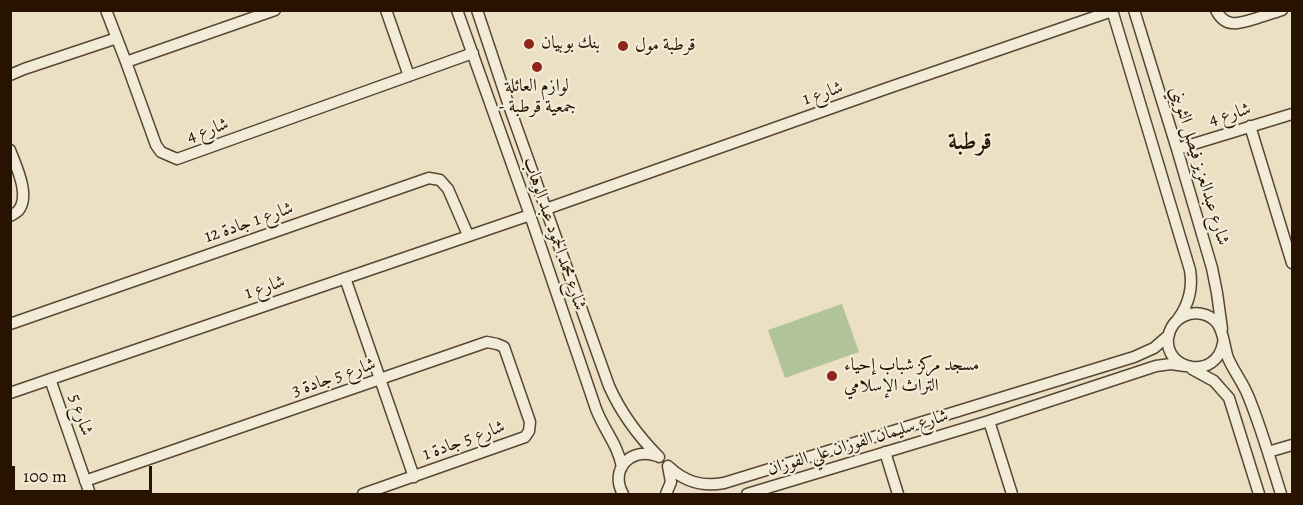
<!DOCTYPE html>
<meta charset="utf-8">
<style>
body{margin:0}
#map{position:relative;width:1303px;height:505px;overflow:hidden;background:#ebe0c3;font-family:Alegreya,serif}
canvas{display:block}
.frame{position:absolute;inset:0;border:12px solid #281201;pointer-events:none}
.scale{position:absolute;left:12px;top:466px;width:140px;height:27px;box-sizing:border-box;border:3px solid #281201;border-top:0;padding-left:8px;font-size:18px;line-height:21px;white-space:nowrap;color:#281201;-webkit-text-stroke:4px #f2ebd8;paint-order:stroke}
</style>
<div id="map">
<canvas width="1303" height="505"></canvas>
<div class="frame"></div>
<div class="scale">100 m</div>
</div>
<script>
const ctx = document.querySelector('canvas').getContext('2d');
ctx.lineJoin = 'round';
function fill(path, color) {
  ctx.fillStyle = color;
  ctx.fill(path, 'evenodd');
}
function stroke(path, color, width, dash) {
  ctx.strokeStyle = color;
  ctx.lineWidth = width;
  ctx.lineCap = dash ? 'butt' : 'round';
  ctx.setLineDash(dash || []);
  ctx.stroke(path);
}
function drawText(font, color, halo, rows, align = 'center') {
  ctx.font = font + ' Alegreya,Amiri,serif';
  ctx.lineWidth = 4.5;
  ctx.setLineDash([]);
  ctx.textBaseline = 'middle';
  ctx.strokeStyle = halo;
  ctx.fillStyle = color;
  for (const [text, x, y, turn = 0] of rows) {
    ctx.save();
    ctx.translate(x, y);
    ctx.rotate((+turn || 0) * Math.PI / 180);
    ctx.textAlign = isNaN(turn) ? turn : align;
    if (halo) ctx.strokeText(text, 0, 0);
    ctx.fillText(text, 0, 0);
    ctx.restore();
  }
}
fill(new Path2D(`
 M842,304L859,352L785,378L768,330Z`), '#b1c398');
const minor = new Path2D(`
 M106,10L126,62L156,145L161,152L177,159L473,53
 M386,10L409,76
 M457,10L530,215L596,409C604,430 618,445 622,467
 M477,10L508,103L609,386C621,413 638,436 659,457
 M1112,10L1190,270C1193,288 1189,304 1178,319
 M1134,10L1177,149L1212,268L1217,293L1222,329
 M1216,10C1225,28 1238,24 1254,19C1263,16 1273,13 1282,10
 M126,62L275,10
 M10,75L24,69L117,38
 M1250,126L1292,263
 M1177,149L1292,114
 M10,150C16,166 31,196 18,211C16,213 13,214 10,216
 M546,209L888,88L1112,11
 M345,278L414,477
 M10,324L429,178L440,180L448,189L468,235
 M1223,343C1217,380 1164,372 1168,337C1170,328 1175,320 1184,316C1195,311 1209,313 1217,323C1224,332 1224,347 1228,358C1234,372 1244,384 1249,398C1262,430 1271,462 1281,494
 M1192,369L1214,381L1229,398L1259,494
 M50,379L90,494
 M10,393L530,215
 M989,421L1012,494
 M885,452L898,494
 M1268,452L1292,445
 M669,467C685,482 702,487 724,483L1134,357L1154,348L1169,335
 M85,481L487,342L497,344L504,347L530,422L529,431L525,437L363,494
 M623,494C609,470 631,446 657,456
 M666,494L671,482L668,466
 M747,494L989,421L1156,366L1171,364L1185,366`);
stroke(minor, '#594632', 13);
stroke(minor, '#f2ebd8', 10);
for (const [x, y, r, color] of [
 [529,44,6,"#8f2418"],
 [623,46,6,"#8f2418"],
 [537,67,6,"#8f2418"],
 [832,376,6,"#8f2418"]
]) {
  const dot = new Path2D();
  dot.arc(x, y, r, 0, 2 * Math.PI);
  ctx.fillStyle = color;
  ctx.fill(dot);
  stroke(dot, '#f2ebd8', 2);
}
drawText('18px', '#281201', '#f2ebd8', [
 ["بنك بوبيان",541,44],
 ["قرطبة مول",635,46],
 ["لوازم العائلة",537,87,"center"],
 ["- جمعية قرطبة",537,108,"center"],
 ["مسجد مركز شباب إحياء",844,366],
 ["التراث الإسلامي",844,387]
], 'left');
drawText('18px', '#281201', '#f2ebd8', [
 ["شارع 1",823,94,-19],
 ["شارع 4",1230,115,-17],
 ["شارع 4",208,131,-20],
 ["شارع عبدالعزيز فيصل الثويني",1199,166,73],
 ["شارع 1 جادة 12",249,223,-19],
 ["شارع محمد الحمود عبد الوهاب",554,234,71],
 ["شارع 1",265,288,-19],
 ["شارع 5 جادة 3",334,378,-19],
 ["شارع 5",80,415,71],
 ["شارع 5 جادة 1",464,441,-20],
 ["شارع سليمان الفوزان علي الفوزان",858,443,-17]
]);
drawText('bold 24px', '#281201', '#f2ebd8', [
 ["قرطبة",970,143]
]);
</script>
